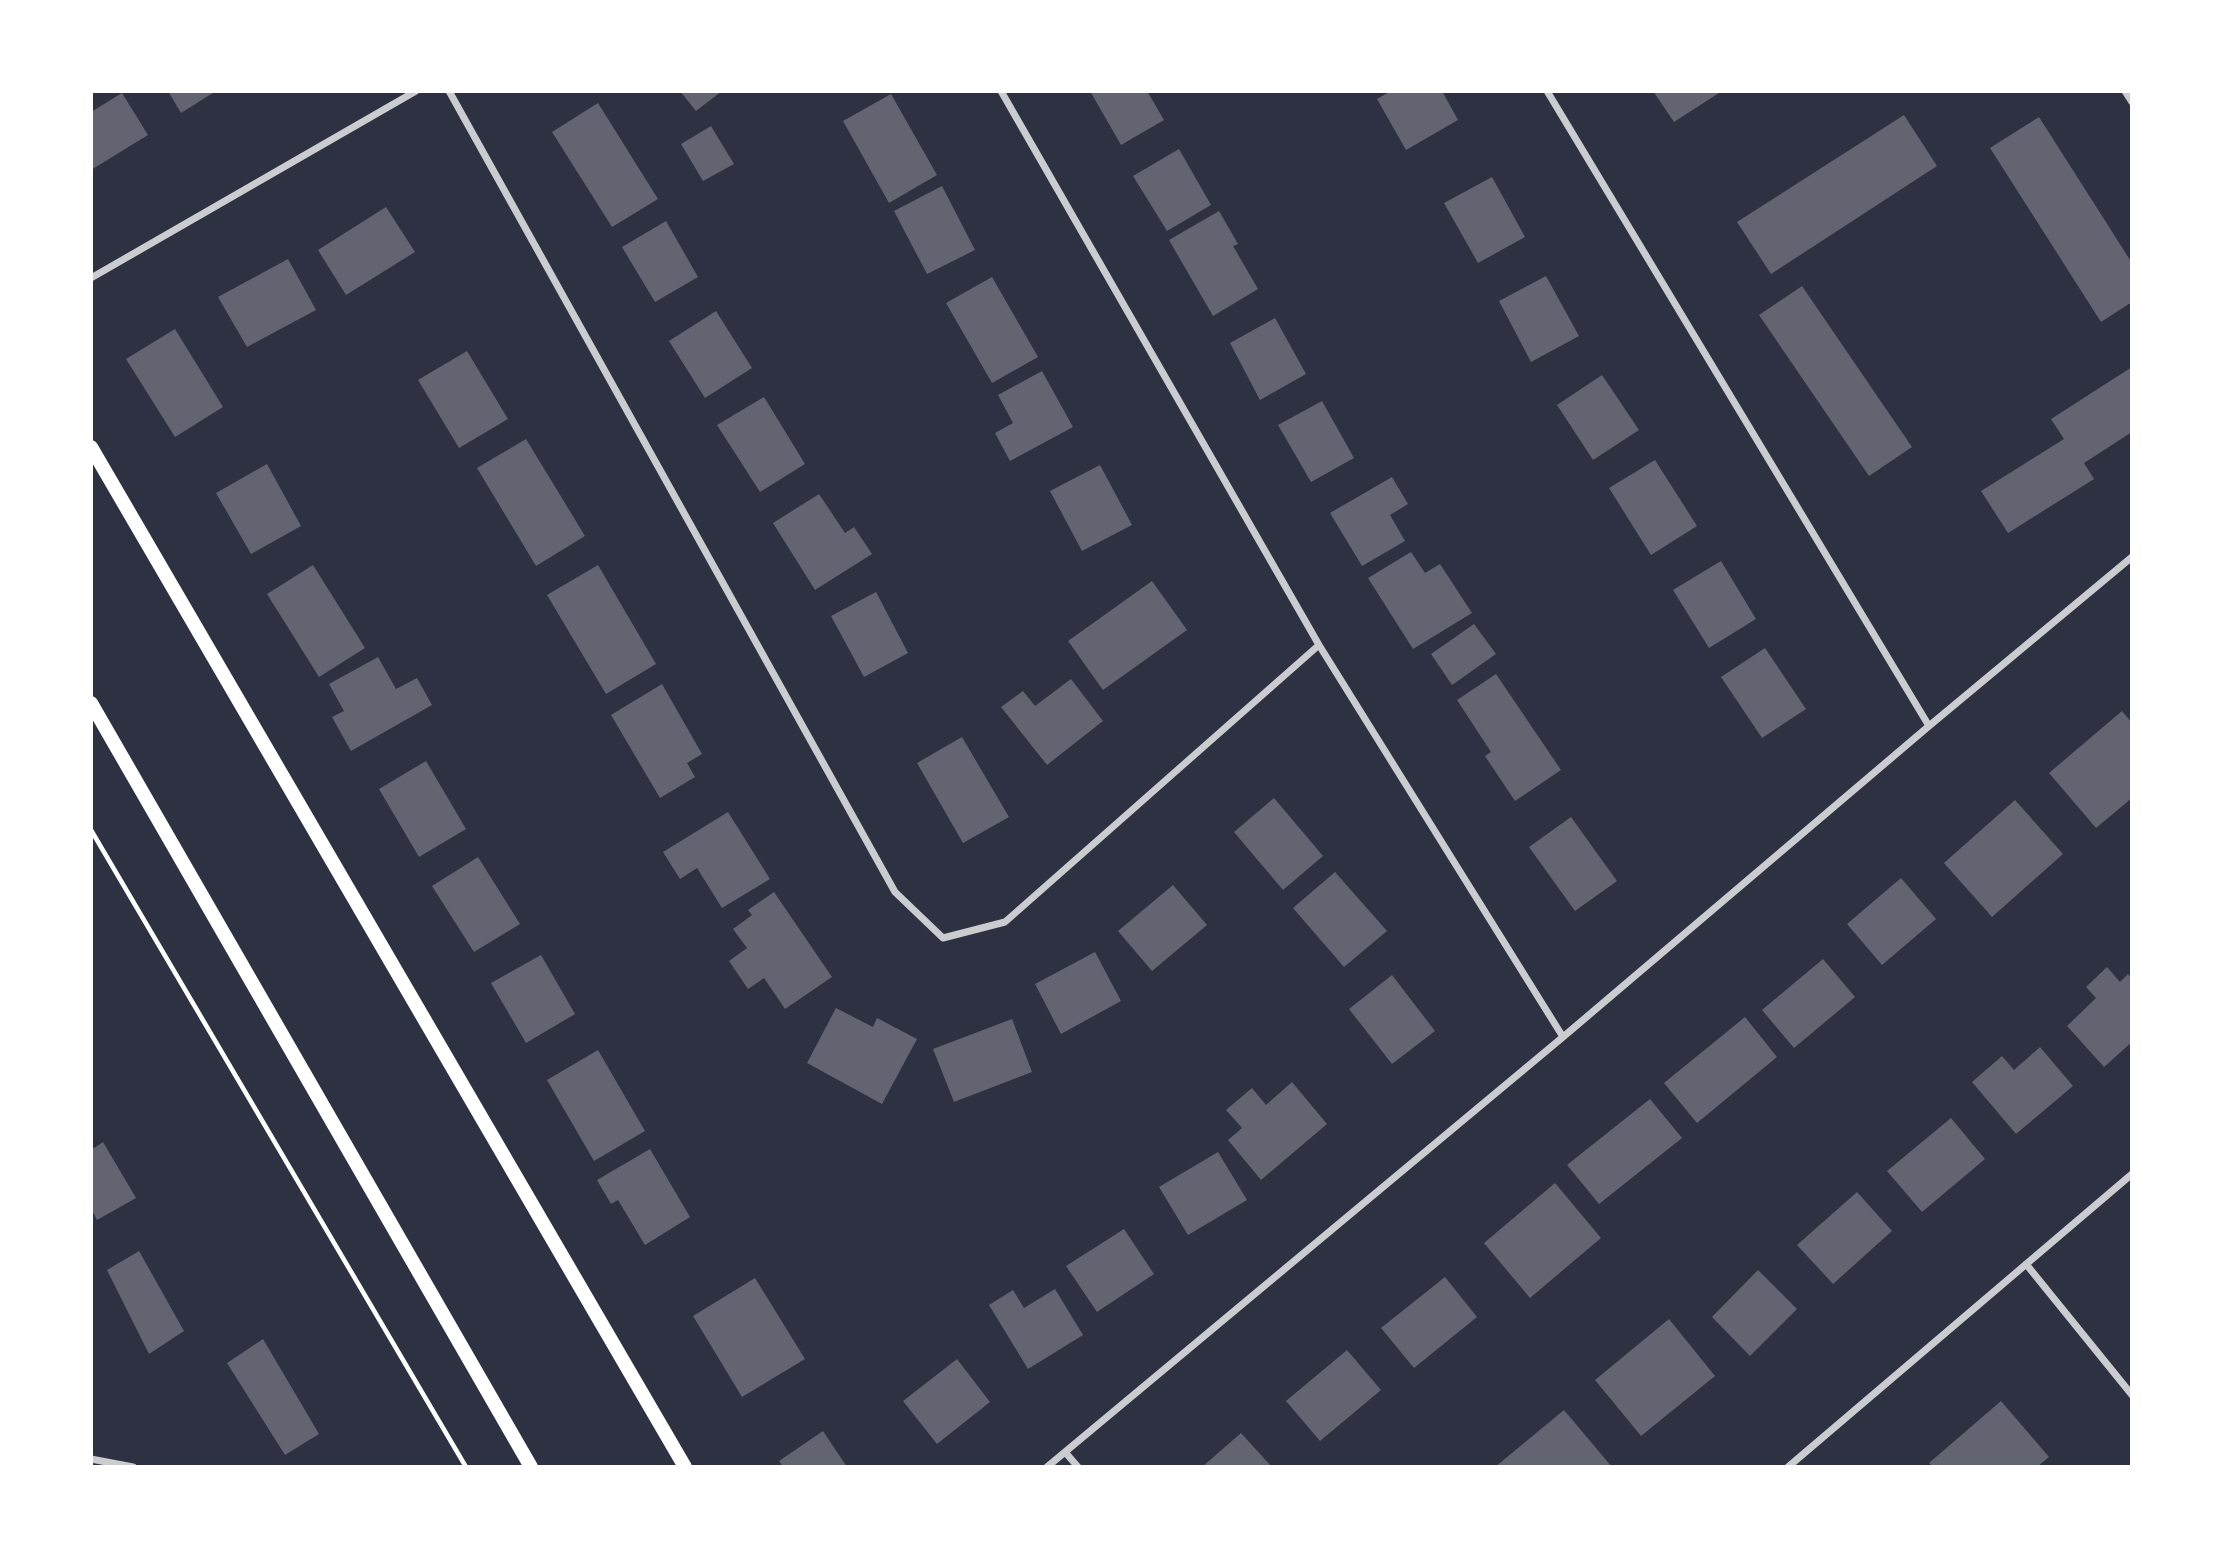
<!DOCTYPE html>
<style>
body{margin:0}
#map{position:relative;width:2223px;height:1558px;overflow:hidden;background:#2d3142;font-family:"Work Sans",sans-serif}
canvas{display:block}
.frame{position:absolute;inset:0;border:93px solid #fff;pointer-events:none}
</style>
<div id="map">
<canvas width="2223" height="1558"></canvas>
<div class="frame"></div>
</div>
<script>
const ctx = document.querySelector('canvas').getContext('2d');
ctx.lineJoin = 'round';
function fill(path, color) {
  ctx.fillStyle = color;
  ctx.fill(path, 'evenodd');
}
function stroke(path, color, width, dash) {
  ctx.strokeStyle = color;
  ctx.lineWidth = width;
  ctx.lineCap = dash ? 'butt' : 'round';
  ctx.setLineDash(dash || []);
  ctx.stroke(path);
}
fill(new Path2D(`
 M168,91H216L181,113Z
 M680,91H722L696,111Z
 M1090,91H1147L1164,120L1121,145Z
 M1391,91H1442L1458,120L1406,150L1377,99Z
 M1653,91H1722L1674,122Z
 M122,93L148,135L91,170V112Z
 M891,94L937,175L889,203L843,121Z
 M598,103L658,199L612,227L552,132Z
 M1904,115L1937,166L1771,274L1737,222Z
 M2039,117L2132,263V302L2101,322L1990,148Z
 M711,126L734,164L703,181L681,144Z
 M1179,149L1211,205L1167,231L1133,176Z
 M1492,177L1525,237L1478,263L1444,203Z
 M942,186L975,250L927,274L894,211Z
 M386,207L415,252L346,295L318,250Z
 M1219,211L1238,244L1233,246L1258,289L1213,316L1169,240Z
 M666,221L698,277L655,302L622,247Z
 M288,259L316,310L247,347L218,297Z
 M1546,276L1579,336L1531,362L1499,301Z
 M992,277L1038,357L992,383L946,303Z
 M1802,286L1912,447L1869,476L1759,315Z
 M716,311L752,368L705,398L669,341Z
 M1275,318L1306,374L1260,400L1230,343Z
 M175,329L223,407L175,437L126,359Z
 M467,351L508,419L459,448L418,380Z
 M2132,367V432L2084,463L2094,479L2008,533L1981,491L2064,439L2051,419Z
 M1042,371L1073,427L1010,461L995,433L1013,423L998,395Z
 M1602,375L1639,430L1593,460L1557,405Z
 M764,397L805,464L760,492L717,425Z
 M1322,401L1354,458L1311,482L1278,425Z
 M526,439L585,536L536,566L477,468Z
 M1655,460L1697,526L1651,555L1609,488Z
 M267,464L301,526L251,554L216,493Z
 M1100,465L1132,525L1082,551L1050,491Z
 M1392,477L1408,504L1390,515L1405,541L1362,566L1330,513Z
 M819,494L845,533L854,527L872,554L815,590L773,523Z
 M1411,552L1425,573L1440,564L1472,613L1413,649L1368,578Z
 M1721,561L1756,619L1709,648L1673,590Z
 M313,565L365,648L319,677L267,594Z
 M598,565L656,664L606,694L547,595Z
 M1152,581L1187,630L1103,690L1068,641Z
 M876,592L908,653L864,677L831,616Z
 M1474,624L1496,654L1452,685L1431,654Z
 M1765,648L1806,709L1762,738L1721,677Z
 M378,657L396,689L417,678L432,705L351,751L332,717L344,711L329,684Z
 M1496,674L1561,770L1515,801L1485,756L1491,752L1457,700Z
 M1071,679L1103,721L1047,765L1001,707L1023,691L1035,706Z
 M662,684L702,754L687,763L695,777L660,798L611,715Z
 M2122,711L2132,723V798L2096,828L2049,773Z
 M962,737L1009,817L963,843L917,763Z
 M426,761L466,829L419,857L379,789Z
 M1274,798L1323,856L1283,890L1234,832Z
 M2015,800L2063,854L1992,917L1944,863Z
 M728,812L770,879L722,908L697,868L680,879L663,852Z
 M1571,817L1617,881L1575,911L1529,847Z
 M478,857L520,924L474,952L432,886Z
 M1335,872L1387,931L1344,967L1293,908Z
 M1901,878L1936,919L1882,965L1847,924Z
 M1173,885L1207,925L1152,971L1118,931Z
 M774,892L832,977L785,1009L764,978L748,989L729,961L747,948L733,929L752,915L748,910Z
 M1095,952L1121,1001L1061,1034L1035,984Z
 M541,955L575,1014L526,1043L491,983Z
 M1823,959L1855,997L1794,1048L1762,1010Z
 M2107,967L2120,982L2128,974L2132,979V1042L2104,1067L2067,1026L2096,998L2086,987Z
 M1392,975L1435,1031L1392,1064L1349,1009Z
 M836,1008L873,1027L877,1018L917,1039L882,1104L807,1063Z
 M1745,1017L1777,1057L1697,1123L1664,1083Z
 M1012,1019L1032,1072L954,1102L933,1049Z
 M2040,1047L2073,1086L2016,1134L1972,1082L2002,1056L2014,1070Z
 M598,1050L645,1131L594,1161L547,1080Z
 M1292,1082L1327,1124L1261,1180L1228,1140L1242,1128L1226,1110L1252,1088L1266,1105Z
 M1650,1099L1682,1138L1599,1204L1567,1165Z
 M1951,1118L1985,1159L1922,1212L1887,1171Z
 M103,1142L136,1198L97,1220L91,1208V1150Z
 M650,1149L690,1217L645,1245L618,1200L611,1204L597,1180Z
 M1218,1152L1247,1200L1188,1235L1159,1187Z
 M1555,1183L1601,1238L1530,1298L1484,1243Z
 M1857,1192L1892,1231L1833,1284L1797,1245Z
 M1124,1229L1154,1274L1097,1312L1066,1266Z
 M139,1251L184,1331L149,1354L107,1270Z
 M1758,1270L1797,1309L1750,1356L1712,1317Z
 M1445,1277L1477,1317L1414,1368L1381,1328Z
 M755,1278L805,1359L742,1397L693,1316Z
 M1055,1289L1083,1335L1028,1369L989,1305L1013,1290L1024,1308Z
 M1669,1319L1715,1376L1641,1436L1595,1380Z
 M263,1339L319,1434L285,1455L227,1363Z
 M1347,1350L1381,1390L1320,1441L1286,1401Z
 M957,1359L990,1402L937,1444L903,1401Z
 M2001,1401L2049,1457L2037,1467H1933L1929,1463Z
 M1564,1410L1612,1467H1495Z
 M823,1431L847,1467H783L779,1461Z
 M1241,1433L1272,1467H1202Z`), '#626471');
stroke(new Path2D(`
 M91,830L466,1467`), '#fff', 4.5);
stroke(new Path2D(`
 M449,91L895,892L943,938L1005,922L1319,645
 M1001,91L1319,645L1563,1037
 M1547,91L1929,726
 M2125,91L2132,102
 M91,278L416,91
 M2026,1264L2132,1395
 M1065,1452L1078,1467
 M91,1459L133,1467
 M1047,1467L1563,1037L1929,726L2132,557
 M1788,1467L2132,1174`), '#caccd0', 7);
stroke(new Path2D(`
 M91,447L685,1467
 M91,703L531,1467`), '#fff', 14);
</script>
